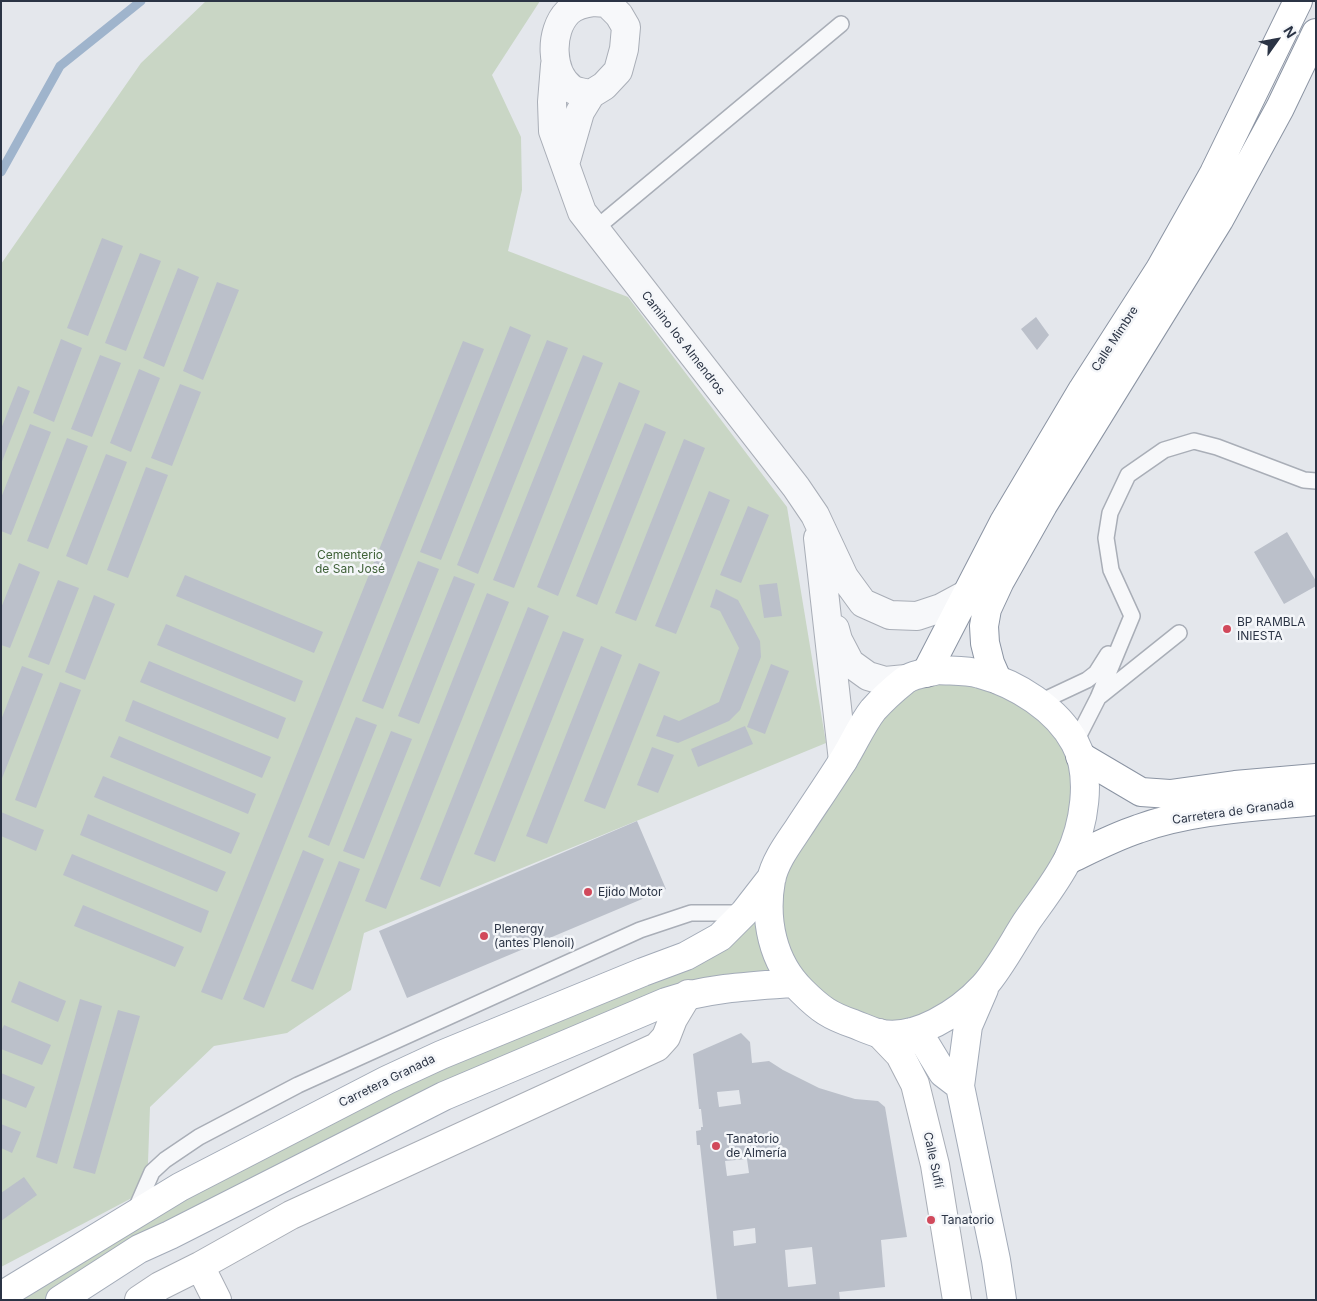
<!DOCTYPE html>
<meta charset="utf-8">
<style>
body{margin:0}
#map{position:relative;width:1317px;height:1301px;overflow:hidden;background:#e4e7ec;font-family:Inter,sans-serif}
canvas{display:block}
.frame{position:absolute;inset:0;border:2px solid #2b3445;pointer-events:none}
.north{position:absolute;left:1252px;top:15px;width:50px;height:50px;-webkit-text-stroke:4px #f4f6f9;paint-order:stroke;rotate:58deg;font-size:14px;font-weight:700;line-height:20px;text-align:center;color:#2b3445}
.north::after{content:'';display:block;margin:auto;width:18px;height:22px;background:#2b3445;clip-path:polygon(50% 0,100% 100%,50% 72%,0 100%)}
</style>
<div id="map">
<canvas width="1317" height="1301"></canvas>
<div class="frame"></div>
<div class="north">N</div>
</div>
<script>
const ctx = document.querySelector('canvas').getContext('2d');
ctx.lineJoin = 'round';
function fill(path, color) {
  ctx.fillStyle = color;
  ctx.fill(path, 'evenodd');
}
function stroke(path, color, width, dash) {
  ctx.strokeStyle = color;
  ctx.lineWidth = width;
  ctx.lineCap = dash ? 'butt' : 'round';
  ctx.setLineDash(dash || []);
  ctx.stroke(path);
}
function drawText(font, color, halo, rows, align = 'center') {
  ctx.font = font + ' Inter,sans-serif';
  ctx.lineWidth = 5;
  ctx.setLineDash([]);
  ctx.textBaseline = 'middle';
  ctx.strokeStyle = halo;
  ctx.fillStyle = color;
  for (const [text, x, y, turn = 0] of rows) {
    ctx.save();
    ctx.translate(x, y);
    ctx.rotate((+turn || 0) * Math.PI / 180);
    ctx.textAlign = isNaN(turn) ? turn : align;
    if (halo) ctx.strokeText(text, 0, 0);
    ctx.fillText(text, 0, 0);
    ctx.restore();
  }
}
fill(new Path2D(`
 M206,1H540L492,75L521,137L522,190L508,251L628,297L787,507L826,743L364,933L351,990L287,1033L214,1046L150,1107L147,1190L1,1267V264L141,63Z
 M976,673L1059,721L1084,809L986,984L896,1034L794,983L666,1002L59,1300H1L180,1187L720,937L906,679Z`), '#c9d6c5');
stroke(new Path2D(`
 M1,172L60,66L141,1`), '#9fb4cc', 9);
fill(new Path2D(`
 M102,238L123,246L88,336L67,328Z
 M140,253L161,261L126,351L105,343Z
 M178,268L199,277L164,367L143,358Z
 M217,282L239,290L203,380L183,371Z
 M1036,317L1049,335L1037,350L1021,329Z
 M510,326L531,335L441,560L420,552Z
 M61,339L82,348L54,422L33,413Z
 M547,340L568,348L478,574L457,565Z
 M463,341L484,349L222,1000L201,992Z
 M100,355L121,363L92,437L71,429Z
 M583,355L603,363L514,588L493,580Z
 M139,369L160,378L131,452L110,443Z
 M619,382L640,391L558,596L537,587Z
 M180,384L201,392L172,466L151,458Z
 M18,386L30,391L1,464V429Z
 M645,423L666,432L597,605L576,596Z
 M30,424L51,432L11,535L1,531V498Z
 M67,438L88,446L48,549L27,541Z
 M684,439L705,448L636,621L615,613Z
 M106,454L127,462L87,565L66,556Z
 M146,467L168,475L128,578L107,570Z
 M709,491L730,500L676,634L655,626Z
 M748,506L769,515L741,583L720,575Z
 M1287,532L1316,581V586L1284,604L1254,552Z
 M418,561L439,569L383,709L362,701Z
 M19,563L40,572L10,648L1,645V608Z
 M185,575L323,632L314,653L176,596Z
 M454,576L475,584L419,724L398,716Z
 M58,580L79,588L49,665L28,657Z
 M777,583L782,616L764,618L759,585Z
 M716,589L738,600L760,641L761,657L740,710L729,721L678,743L656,736L664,715L679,721L719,702L739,648L720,611L710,607Z
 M487,593L509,602L386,909L365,901Z
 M94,595L115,604L85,680L65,672Z
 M528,607L549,616L440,887L420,879Z
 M166,624L303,681L295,702L157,645Z
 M563,631L584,639L495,862L474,854Z
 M601,646L622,655L547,844L526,836Z
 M149,661L286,718L278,739L140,682Z
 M639,663L660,672L605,809L584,801Z
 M771,664L789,671L765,734L747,727Z
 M22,666L43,674L1,781V720Z
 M60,682L81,690L36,808L15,800Z
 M133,700L271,757L262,778L125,721Z
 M356,717L377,725L329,846L308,837Z
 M745,726L753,744L698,767L691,749Z
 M391,731L412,739L364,859L343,851Z
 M119,736L256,794L248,814L110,757Z
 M652,747L674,755L658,793L637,785Z
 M103,776L240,833L231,854L94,797Z
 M1,812L44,830L36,851L1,836Z
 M88,814L226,872L217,892L80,835Z
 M637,821L666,889L407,998L379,931Z
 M303,850L324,859L264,1008L243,999Z
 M72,854L209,911L201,933L63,875Z
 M339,861L360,869L313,990L291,981Z
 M83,905L184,947L175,967L74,926Z
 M19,981L66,1001L58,1022L11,1002Z
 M80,999L102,1006L57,1164L36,1157Z
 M118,1010L140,1016L95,1174L73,1168Z
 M4,1025L51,1045L42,1065L1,1049V1031Z
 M741,1033L750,1042L752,1063L769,1061L783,1070L819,1088L855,1099L878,1101L885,1107L907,1237L881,1240L885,1287L839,1292L840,1300H717L700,1145H697L696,1131L701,1130V1127H703L701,1109H699L693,1054ZM739,1090L741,1104L719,1107L717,1092ZM747,1159L749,1173L727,1176L725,1161ZM755,1228L756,1243L734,1246L733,1231ZM812,1247L816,1284L788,1287L785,1250Z
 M1,1073L35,1087L26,1108L1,1098Z
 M1,1124L21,1132L12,1153L1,1148Z
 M24,1177L37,1195L1,1221V1193Z`), '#bbc0ca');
const lane = new Path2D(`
 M595,229L841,24
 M1099,697L1179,633
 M1038,703L1087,680L1096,673L1108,654
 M1075,743L1098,698L1132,616L1111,570L1106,538L1110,513L1128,475L1164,450L1194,441L1217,447L1304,480L1316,481
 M135,1211L152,1172L165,1160L199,1137L298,1085L640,930L691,913H744`);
const street = new Path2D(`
 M593,2L607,3L619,15L626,27L624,49L618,71L604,86L591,94C585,93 577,92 572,89C550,73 549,31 568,12C574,6 585,3 593,2Z
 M555,65L552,102L553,131L582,212L796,487L815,515L844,577L863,603L890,615L917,616L941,608L967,594
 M565,164L580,112L591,94
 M818,538L843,761
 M835,629L838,640L850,663L868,676L885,681L906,679`);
const secondary = new Path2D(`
 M879,1033L900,1055L915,1084L935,1165L957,1300
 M200,1266L217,1300
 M139,1300L160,1286L200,1266L291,1215L657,1047L666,1037L673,1019L688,994`);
const primary = new Path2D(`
 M938,670C952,671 967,670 980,674C1017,684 1057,709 1075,743C1093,776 1084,827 1068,859C1057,881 1041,901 1027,921C1014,941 1000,968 984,986C960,1012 915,1042 878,1033C870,1031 862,1027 854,1024C830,1016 820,1009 802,991C772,962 764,919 771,880C775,861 788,844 798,829C813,806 829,783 844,759C854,743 862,724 873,710C882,700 894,689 904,681C912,674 928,673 938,670Z
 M984,989L968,1026L960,1086L996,1260L1002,1300
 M912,1032L926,1045L943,1073L960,1086
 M1,1296L180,1187L387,1080L441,1055L643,972L686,956L720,937L744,913L772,877
 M60,1300L139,1249L170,1235L444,1096L666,1002C708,988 750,986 794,983`);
const highway = new Path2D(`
 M926,673L1004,522L1083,389L1160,269L1214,173L1298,1
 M997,679L990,663L985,643L984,626L987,609L1000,581L1043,505L1219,220L1280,108L1316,33
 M1080,756L1141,792L1170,794L1235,785L1316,778
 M1068,860C1091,849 1114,837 1138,829C1193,809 1258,807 1316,801`);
stroke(lane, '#a9aeb7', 18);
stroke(street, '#a9aeb7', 30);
stroke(secondary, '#a9aeb7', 30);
stroke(primary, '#a3abb8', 30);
stroke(highway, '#8b94a3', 30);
stroke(lane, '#f7f8fa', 15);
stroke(street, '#f7f8fa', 28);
stroke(secondary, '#fff', 28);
stroke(primary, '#fff', 28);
stroke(highway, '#fff', 28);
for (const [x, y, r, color] of [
 [1227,629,5,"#d1495b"],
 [588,892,5,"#d1495b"],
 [484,936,5,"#d1495b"],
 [716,1146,5,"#d1495b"],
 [931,1220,5,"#d1495b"]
]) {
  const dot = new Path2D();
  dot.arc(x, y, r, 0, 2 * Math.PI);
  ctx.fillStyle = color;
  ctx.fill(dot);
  stroke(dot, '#f4f6f9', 2);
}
drawText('12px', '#2b3445', '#f4f6f9', [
 ["Calle Mimbre",1115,339,-57],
 ["Camino los Almendros",683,343,52],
 ["Carretera de Granada",1233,812,-8],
 ["Carretera Granada",387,1081,-26],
 ["Calle Suflí",933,1160,78]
]);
drawText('12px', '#3f6138', '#f4f6f9', [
 ["Cementerio",350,555],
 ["de San José",350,569]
]);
drawText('12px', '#2b3445', '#f4f6f9', [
 ["BP RAMBLA",1237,622],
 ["INIESTA",1237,636],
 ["Ejido Motor",598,892],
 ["Plenergy",494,929],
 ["(antes Plenoil)",494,943],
 ["Tanatorio",726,1139],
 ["de Almería",726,1153],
 ["Tanatorio",941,1220]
], 'left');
</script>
